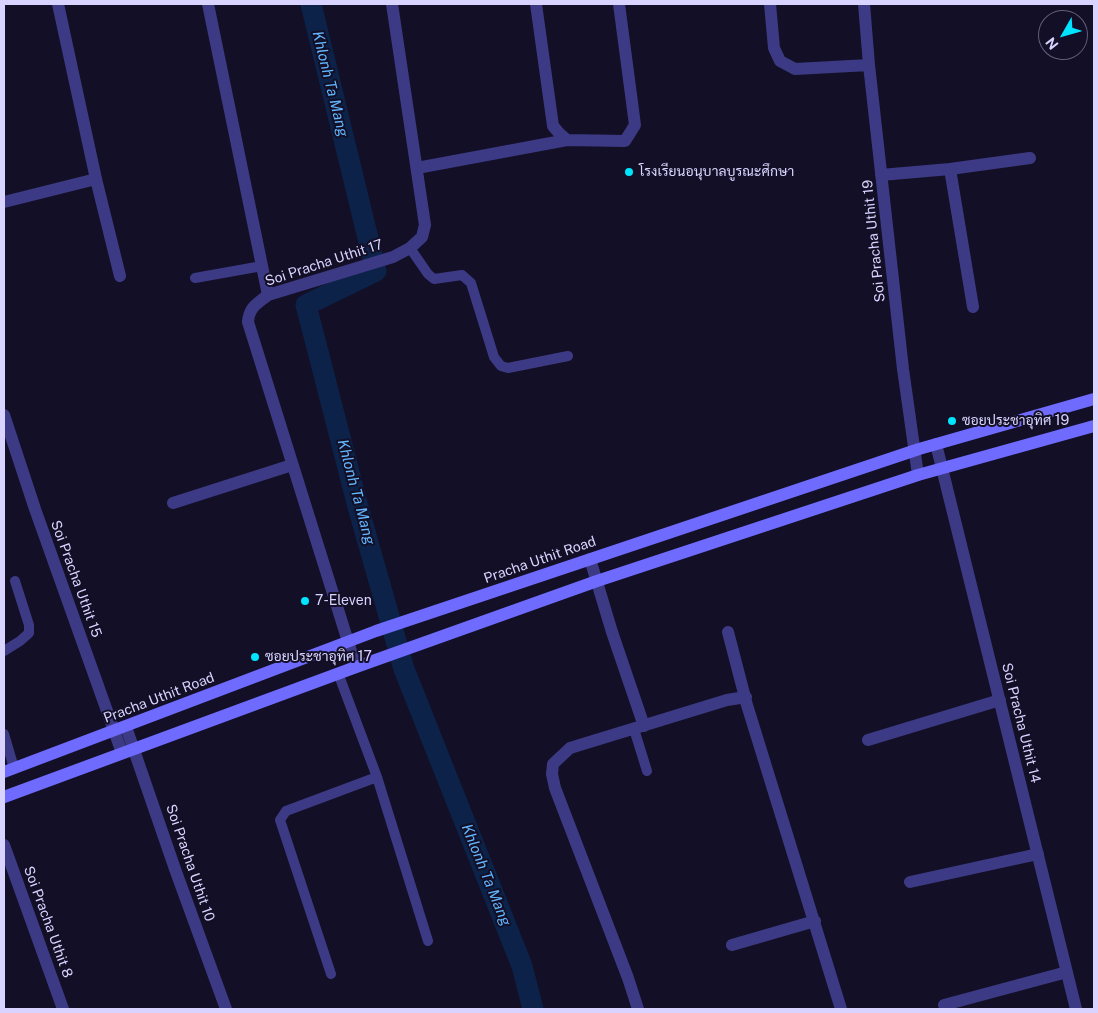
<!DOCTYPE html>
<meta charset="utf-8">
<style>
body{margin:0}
#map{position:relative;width:1098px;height:1013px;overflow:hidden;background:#130f26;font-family:"Public Sans",sans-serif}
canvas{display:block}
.frame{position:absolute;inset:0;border:5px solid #d9d4ff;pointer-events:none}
.north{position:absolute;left:1038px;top:10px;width:50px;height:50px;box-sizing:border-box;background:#130f26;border:1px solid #625e7d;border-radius:50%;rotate:232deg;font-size:14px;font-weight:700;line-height:20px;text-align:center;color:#d9d4ff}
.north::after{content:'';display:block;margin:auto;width:18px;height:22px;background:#00e5ff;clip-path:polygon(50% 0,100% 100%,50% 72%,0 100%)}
</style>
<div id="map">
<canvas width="1098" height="1013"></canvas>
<div class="frame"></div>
<div class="north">N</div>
</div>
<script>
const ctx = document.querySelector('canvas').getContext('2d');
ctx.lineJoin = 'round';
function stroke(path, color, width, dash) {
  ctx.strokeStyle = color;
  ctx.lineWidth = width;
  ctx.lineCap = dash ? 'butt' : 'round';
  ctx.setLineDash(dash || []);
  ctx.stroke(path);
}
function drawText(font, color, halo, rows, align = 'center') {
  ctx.font = font + ' "Public Sans",Sarabun,sans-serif';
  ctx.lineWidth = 4;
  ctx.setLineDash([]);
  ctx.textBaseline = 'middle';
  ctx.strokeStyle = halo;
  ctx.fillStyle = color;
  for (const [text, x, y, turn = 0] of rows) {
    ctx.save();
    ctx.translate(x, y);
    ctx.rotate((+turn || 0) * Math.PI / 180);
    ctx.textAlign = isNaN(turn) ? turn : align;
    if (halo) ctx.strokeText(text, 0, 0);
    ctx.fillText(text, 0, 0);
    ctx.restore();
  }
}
stroke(new Path2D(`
 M311,4L376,271L306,305L358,507L404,669L522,966L533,1009`), '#0c2248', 21);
stroke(new Path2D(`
 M410,248L428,274L434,279L462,275L471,283L494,357L501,366L508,368L568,356
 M195,278L262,266
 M4,651L20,641L29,633V625L15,581
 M338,673L377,777L428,941
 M634,729L647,771
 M4,734L14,768
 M331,974L280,820L286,811L377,777`), '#3d3a85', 10);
stroke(new Path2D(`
 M58,4L96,179L120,276
 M208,4L268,295
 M536,4L553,126L559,133L567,140L625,141L635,125L619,4
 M770,4L774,48L780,61L795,69L869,65
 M864,4L869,65L903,369L918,475
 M417,168L567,140
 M950,169L973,307
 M881,175L950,169L1030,158
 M4,202L96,179
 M4,415L35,509L122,753
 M936,444L1076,1009
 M173,503L292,465
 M590,559L612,632L644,726
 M728,632L747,705L841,1009
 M356,667L248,322C249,307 257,304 268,295L393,257L410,248L422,237L425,225L392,4
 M126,727L175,869L226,1009
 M868,740L1000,700
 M4,845L63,1009
 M910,882L1038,854
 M732,945L815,921
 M944,1005L1067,972
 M638,1009L628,978L555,788L552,774L553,764L570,748L727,700L746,697`), '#3d3a85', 12);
stroke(new Path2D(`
 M4,772L376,631L919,449L1094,399
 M4,797L356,667L597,581L918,475L1094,426`), '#6f6bff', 12);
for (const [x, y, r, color] of [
 [629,172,5,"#00e5ff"],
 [952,421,5,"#00e5ff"],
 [305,601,5,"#00e5ff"],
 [255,657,5,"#00e5ff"]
]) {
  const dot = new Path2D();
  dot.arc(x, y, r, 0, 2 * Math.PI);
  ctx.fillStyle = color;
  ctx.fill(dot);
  stroke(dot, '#130f26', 2);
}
drawText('14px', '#d9d4ff', '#130f26', [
 ["โรงเรียนอนุบาลบูรณะศึกษา",639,172],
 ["ซอยประชาอุทิศ 19",962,421],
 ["7-Eleven",315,601],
 ["ซอยประชาอุทิศ 17",265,657]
], 'left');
drawText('14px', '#d9d4ff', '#130f26', [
 ["Soi Pracha Uthit 19",874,241,-96],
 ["Soi Pracha Uthit 17",324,263,-18],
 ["Pracha Uthit Road",540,560,-19],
 ["Soi Pracha Uthit 15",76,579,70],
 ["Pracha Uthit Road",159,698,-21],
 ["Soi Pracha Uthit 14",1021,723,76],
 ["Soi Pracha Uthit 10",190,863,71],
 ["Soi Pracha Uthit 8",48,922,70]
]);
drawText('italic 15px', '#62b6ff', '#130f26', [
 ["Khlonh Ta Mang",330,84,76],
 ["Khlonh Ta Mang",356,492,75],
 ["Khlonh Ta Mang",486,875,68]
]);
</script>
